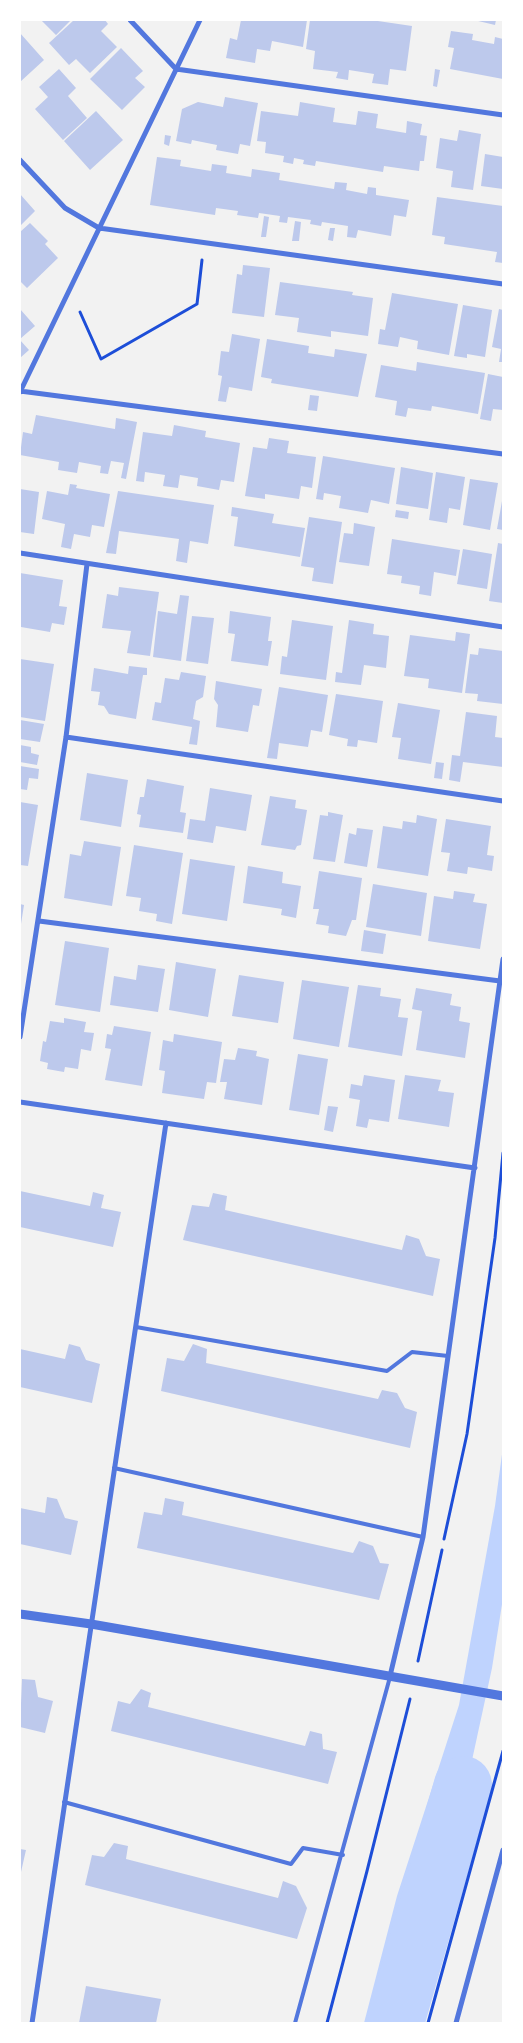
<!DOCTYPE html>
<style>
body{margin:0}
#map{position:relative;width:523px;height:2043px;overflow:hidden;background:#f2f2f2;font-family:Raleway,sans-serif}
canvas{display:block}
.frame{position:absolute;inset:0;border:21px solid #fff;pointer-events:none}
</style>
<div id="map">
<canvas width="523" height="2043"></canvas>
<div class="frame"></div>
</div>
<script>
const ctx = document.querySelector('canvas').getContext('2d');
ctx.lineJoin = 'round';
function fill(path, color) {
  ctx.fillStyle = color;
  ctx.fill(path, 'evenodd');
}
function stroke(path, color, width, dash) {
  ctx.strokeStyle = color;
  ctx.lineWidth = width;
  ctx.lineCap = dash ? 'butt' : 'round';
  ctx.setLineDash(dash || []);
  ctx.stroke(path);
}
fill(new Path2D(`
 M503,1447V1598L492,1668L456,1834L417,1907L395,2023H364L397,1896L459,1705L495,1506Z`), '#bfd3fe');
stroke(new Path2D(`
 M395,2023L463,1785`), '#bfd3fe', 58);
fill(new Path2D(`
 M41,20H71L56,35Z
 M74,20H105L108,24L101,31L117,47L90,73L76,59L69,65L49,43Z
 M241,20H307L303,47L272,41L270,51L257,49L255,63L226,58L230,38L237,40Z
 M310,20H371L412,26L406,71L390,69L388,85L372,83L374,74L349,70L348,80L336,78L338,72L313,69L315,51L306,49Z
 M474,20H496L495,25Z
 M451,31L473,34L472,40L494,44L495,37L503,39V79L450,69L454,48L448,47Z
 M20,33L44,60L20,82Z
 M121,48L143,71L135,78L145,87L122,110L90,79Z
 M59,69L76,88L68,96L87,118L63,140L35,109L48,97L39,87Z
 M435,69L440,70L437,87L433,86Z
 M225,97L258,103L250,146L240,144L238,154L216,150L217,145L192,140L191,144L176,141L182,109L198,102L223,107Z
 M300,102L335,108L333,122L356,125L358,111L378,114L376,128L406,133L407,121L422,124L420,135L427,136L424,161H420L419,171L384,166L383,172L316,161L315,166L303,164L304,160L294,158L293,164L283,162L284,156L265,153L266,142L257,141L261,111L298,116Z
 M96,111L123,140L90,170L64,141Z
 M459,130L481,134L473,190L451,187L453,171L436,168L440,138L457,141Z
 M165,135L171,136L169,146L164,144Z
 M485,154L503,157V189L481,186Z
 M157,157L181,160L180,166L211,171L212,164L227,166L226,173L251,177L252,169L280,173L279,180L334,189L335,182L347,183L346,190L367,194L368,187L376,188V195L409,200L406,217L394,215L391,236L358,230L356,238L347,237L348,226L322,222L321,226L310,224L311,220L288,217L287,223L279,222L280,216L259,213L258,218L237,215L238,211L216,208L215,215L150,205Z
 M20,194L35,211L20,226Z
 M437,197L503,206V263L495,262L497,252L444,244L445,237L432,235Z
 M264,216L269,217L266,237H261Z
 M295,221L301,222L299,241H292Z
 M30,223L48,241L45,244L58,258L27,288L20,281V232Z
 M330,228H335L333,241L328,240Z
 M243,265L270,268L264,317L232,313L237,274L242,275Z
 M280,282L353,292L352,295L373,298L368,336L331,331V337L297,332L299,318L275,315Z
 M392,293L458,304L449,355L417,349L418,341L400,337L398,347L378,344L380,329L385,330Z
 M463,305L492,310L485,357L467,354V358L454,356Z
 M20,309L35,326L20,339Z
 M499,309L503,310V362H499L501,349L492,347Z
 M232,334L260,339L252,391L229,387L226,402L218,401L222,376L218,375L221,351L229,352Z
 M267,339L309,346L308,353L334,357L335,349L367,354L358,397L271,383L272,379L261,377Z
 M20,340L29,350L20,358Z
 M417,362L485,373L478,414L432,406L431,411L408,408L406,417L395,415L397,401L375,397L381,365L416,371Z
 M488,374L503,377V410L493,409L491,421L480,419Z
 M310,395L319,396L317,411L308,410Z
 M36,415L115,429L116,418L137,422L126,479L121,478L124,463L111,461L108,474L100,473L101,466L79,462L77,473L58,470L59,462L20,455L23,432L32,434Z
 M174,425L206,431L205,437L240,443L234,482L221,480L219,490L197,486L198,478L180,475L178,488L163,486L165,475L145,472L144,482L136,481L143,432L172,436Z
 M269,438L289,441L287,453L316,457L312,488L301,486L299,499L265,494V499L245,496L253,447L267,449Z
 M323,456L395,468L389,504L371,500L368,513L339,508L341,496L324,493L323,500L316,499Z
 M401,467L433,473L428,509L396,504Z
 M436,472L465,477L460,510L449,508L447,523L429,520Z
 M470,479L498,483L490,530L463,525Z
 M70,484L77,485L76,488L110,494L104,527L92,525L90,537L74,534L71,549L61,547L65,524L42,519L47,491L68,495Z
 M20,489L39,492L34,534L20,532Z
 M118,491L214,505L208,544L190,541L187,563L176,561L179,539L119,531L116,554L106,553Z
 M502,501H503V530L497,529Z
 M232,507L274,514L272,523L305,528L300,557L234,546L238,517L231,516Z
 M396,510L409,512L408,519L395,517Z
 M309,517L342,522L333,584L312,581L314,568L301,566Z
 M354,523L375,527L369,566L339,562L344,533L353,534Z
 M392,539L460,550L456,576L434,572L431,596L419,594L420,586L401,583L402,576L387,574Z
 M498,543L503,544V603L489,601Z
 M463,549L492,554L487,589L457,584Z
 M20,573L63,580L59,606L67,607L64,625L52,623L50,632L21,627Z
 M119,587L159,592L150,656L127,653L131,631L102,628L107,594L118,596Z
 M180,595L189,596L181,661L153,657L158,611L177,614Z
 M230,611L271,617L268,641H272L268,666L231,661L235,634L228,633Z
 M192,616L214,618L208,664L186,661Z
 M292,620L333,626L326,680L280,674L282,656L287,657Z
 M349,620L374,624L373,634L389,636L386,668L364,665L361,685L335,682L336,672L342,673Z
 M456,632L470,634L462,693L428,688L429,679L404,676L410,635L455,641Z
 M479,648L503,651V704L477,701L478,694L465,693L470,654L478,655Z
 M20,659L54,664L45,721L20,717Z
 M129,666L147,668V675H143L136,719L109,714L104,706L98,705L100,692L91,691L94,668L128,674Z
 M181,672L206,676L203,697L196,701L193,719L200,721L197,745L189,744L192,727L152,720L155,702L161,703L165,678L179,680Z
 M216,681L262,689L259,706L253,705L248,732L216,727L218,705L214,699Z
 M279,687L328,695L322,732L311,730L308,747L279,743L277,759L267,758Z
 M336,694L383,701L377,743L358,740L357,747L347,746L348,739L329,735Z
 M398,703L440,710L431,764L398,759L401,738L392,737Z
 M466,712L497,716L495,737L503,738V767L463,762L460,782L449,780L452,755L460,756Z
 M20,720L44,724L40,742L20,739Z
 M20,745L31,747V753L39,755L37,765L20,762Z
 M436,762L444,763L442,779L434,778Z
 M20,766L39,769L38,779L29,778L27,790L20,789Z
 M87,773L128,780L121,827L80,820Z
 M147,779L184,786L180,812L186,813L183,833L139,827L141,815L137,814L140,797H144Z
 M210,788L252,795L246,831L216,826L213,843L187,839L190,819L205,821Z
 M270,796L296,800L295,808L307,810L301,845L297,846L295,850L261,845Z
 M20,802L38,805L28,866L20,865Z
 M328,812L343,815L335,862L313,859L320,815L328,816Z
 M417,815L437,819L428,876L377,868L383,826L402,829L403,821L416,823Z
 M446,819L491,826L487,855L494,856L492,871L468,867L467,874L447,871L450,853L441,852Z
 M357,828L373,830L367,867L344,863L349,833L356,835Z
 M84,841L121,847L112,906L64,898L70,854L81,856Z
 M134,845L183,853L172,924L156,921L157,914L139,911L141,898L126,896Z
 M190,859L235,866L227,921L182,914Z
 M248,866L283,872L282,883L301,886L296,918L281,915L282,909L243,903Z
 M319,871L362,878L356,920H352L346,936L328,933L329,926L316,924L319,909H313Z
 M373,884L427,893L421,936L366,927Z
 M454,891L475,894L473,902L487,904L480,949L428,941L434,896L453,899Z
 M20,904L24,905L21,924H20Z
 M364,930L386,934L383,954L361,951Z
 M65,941L109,948L100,1012L55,1005Z
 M176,962L216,969L208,1017L169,1010Z
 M138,965L165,969L158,1012L110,1005L114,976L136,980Z
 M239,975L284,982L278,1023L232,1016Z
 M302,980L349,987L339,1047L293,1039Z
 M358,985L381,988L380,996L401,999L398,1017L408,1018L402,1056L348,1047Z
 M416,988L452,994L450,1005L461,1007L459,1021L470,1023L465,1058L416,1050L422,1011L412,1009Z
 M64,1018L86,1022L84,1032L94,1033L91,1051L81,1049L78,1069L65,1067L64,1072L47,1069L48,1063L40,1061L43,1041L46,1042L50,1021L64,1023Z
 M114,1026L151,1032L142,1086L105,1080L111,1049L105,1048L107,1034L112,1035Z
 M174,1034L222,1042L216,1083L207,1082L204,1099L162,1093L165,1071L159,1070L163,1040L173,1042Z
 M238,1048L257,1051L256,1056L269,1059L262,1105L224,1099L227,1082H220L224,1059L235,1060Z
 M298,1054L328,1059L319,1115L289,1110Z
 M364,1075L395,1080L389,1122L369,1119L367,1128L356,1126L360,1100L349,1098L351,1084L362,1086Z
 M405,1075L441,1080L438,1091L454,1093L449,1127L398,1119Z
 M328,1106L338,1107L333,1132L324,1130Z
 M20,1191L90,1206L93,1192L104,1195L101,1208L121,1212L113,1247L20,1227Z
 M213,1193L227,1196L225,1210L402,1250L406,1235L419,1239L426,1256L440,1259L433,1296L183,1240L192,1205L209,1207Z
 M69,1344L80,1347L86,1360L100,1364L92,1403L20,1387V1349L65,1359Z
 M193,1344L207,1349L206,1363L378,1399L382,1390L397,1393L405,1408L417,1412L410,1448L161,1391L167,1358L184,1361Z
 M47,1497L57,1499L65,1518L78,1521L71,1555L20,1544V1508L45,1513Z
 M165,1498L184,1502L182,1515L353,1553L359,1541L373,1546L380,1563L389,1564L379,1600L137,1548L144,1512L162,1515Z
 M22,1679L35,1680L38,1697L53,1701L45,1733L20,1727Z
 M141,1689L151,1693L148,1707L305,1746L310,1731L322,1734L323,1749L337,1752L328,1784L111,1731L118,1701L130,1704Z
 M114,1843L128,1846L126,1859L278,1898L283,1881L296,1886L307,1908L297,1939L85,1885L92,1855L104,1857Z
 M20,1849L26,1850L21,1872L20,1871Z
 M86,1986L161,1999L156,2023H79Z`), '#bdc9ec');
stroke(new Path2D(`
 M80,312L101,359L197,304L202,260
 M444,1539L467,1434L495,1238L503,1153
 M418,1661L442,1550
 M327,2023L367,1871L410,1699
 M428,2023L503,1751`), '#1d4ed8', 3);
stroke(new Path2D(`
 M136,1327L387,1371L412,1352L448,1356
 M114,1468L423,1537
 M64,1802L291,1864L303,1848L343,1855
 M295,2023L390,1677`), '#5277de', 4);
stroke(new Path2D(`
 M130,20L176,69L503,115
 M20,160L65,208L99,228L503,284
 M20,391L503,454
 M20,392L200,20
 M20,553L503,627
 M66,737L503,801
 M39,921L500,981
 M20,1037L66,737L87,564
 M20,1102L475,1168
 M390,1676L423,1537L503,959
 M32,2023L166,1123
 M456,2023L503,1850`), '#5277de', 5);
stroke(new Path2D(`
 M20,1614L91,1624L503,1696`), '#5277de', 9);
</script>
